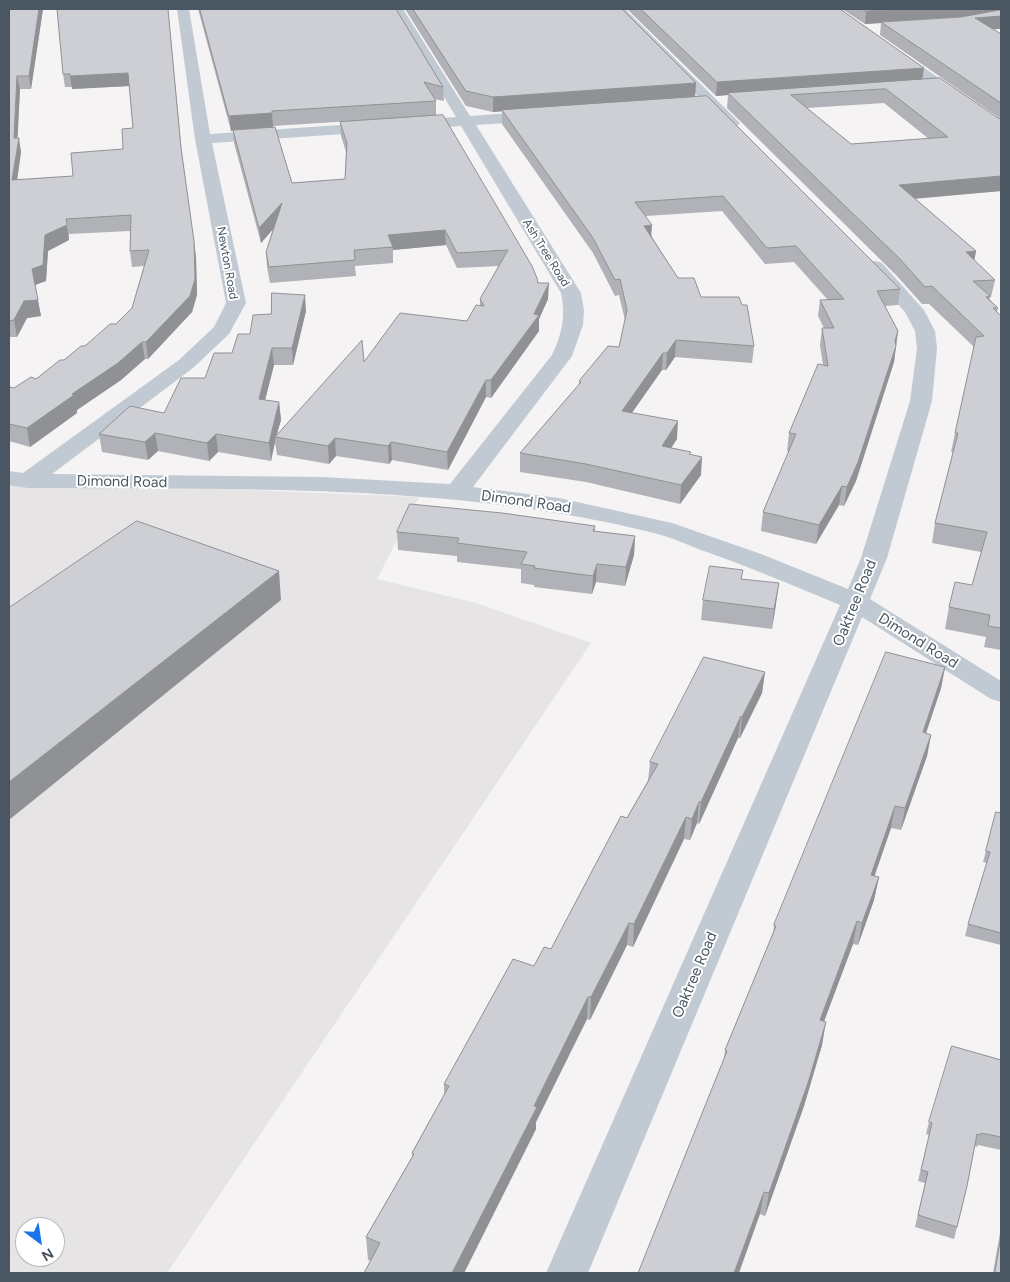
<!DOCTYPE html>
<style>
body{margin:0}
#map{position:relative;width:1010px;height:1282px;overflow:hidden;background:#f5f3f3;font-family:Figtree,sans-serif}
canvas{display:block}
.frame{position:absolute;inset:0;border:10px solid #4a5661;pointer-events:none}
.north{position:absolute;left:15px;top:1217px;width:50px;height:50px;box-sizing:border-box;background:#fff;border:1px solid #b7bbc0;border-radius:50%;rotate:149deg;font-size:14px;font-weight:700;line-height:20px;text-align:center;color:#4a5661}
.north::after{content:'';display:block;margin:auto;width:18px;height:22px;background:#1a73e8;clip-path:polygon(50% 0,100% 100%,50% 72%,0 100%)}
</style>
<div id="map">
<canvas width="1010" height="1282"></canvas>
<div class="frame"></div>
<div class="north">N</div>
</div>
<script>
const ctx = document.querySelector('canvas').getContext('2d');
ctx.lineJoin = 'round';
function fill(path, color) {
  ctx.fillStyle = color;
  ctx.fill(path, 'evenodd');
}
function stroke(path, color, width, dash) {
  ctx.strokeStyle = color;
  ctx.lineWidth = width;
  ctx.lineCap = dash ? 'butt' : 'round';
  ctx.setLineDash(dash || []);
  ctx.stroke(path);
}
function drawText(font, color, halo, rows, align = 'center') {
  ctx.font = font + ' Figtree,sans-serif';
  ctx.lineWidth = 4;
  ctx.setLineDash([]);
  ctx.textBaseline = 'middle';
  ctx.strokeStyle = halo;
  ctx.fillStyle = color;
  for (const [text, x, y, turn = 0] of rows) {
    ctx.save();
    ctx.translate(x, y);
    ctx.rotate((+turn || 0) * Math.PI / 180);
    ctx.textAlign = isNaN(turn) ? turn : align;
    if (halo) ctx.strokeText(text, 0, 0);
    ctx.fillText(text, 0, 0);
    ctx.restore();
  }
}
fill(new Path2D(`
 M9,480L419,497L377,579L476,603L591,643L167,1273H9ZM25,1227H55V1257H25Z`), '#e6e4e5');
fill(new Path2D(`
 M177,9H189L210,134L456,117L391,9H403L470,116L538,111L543,113L546,116L543,119L538,121L476,125L581,293L584,310L583,325L572,356L473,487L559,498L672,523L761,554L848,589L861,558L910,401L917,348L915,331L905,312L868,271L866,267L868,263L875,261L882,263L924,310L935,331L937,348L932,401L887,558L870,599L1001,681V702L991,699L862,617L588,1273H546L840,605C794,586 748,566 701,550C686,544 670,537 654,533C450,482 237,490 28,488L9,485V471L23,473L179,360L214,327L226,303L195,139ZM461,126L561,293C566,316 562,334 552,355L450,484L322,477L52,474L193,368L229,334L246,303L212,143Z
 M612,9H625L737,120L740,123L737,126H727Z
 M825,9H839L1001,121V133L996,131Z`), '#c1cad2');
fill(new Path2D(`
 M9,9H43L31,89H20L17,138L21,152L17,180L73,176L123,149L133,128L129,86L72,89V87H65L63,74L168,9L182,155L196,257L197,295L192,312L148,359H145L121,380L77,410V413L30,447L9,441V387L14,388L36,379L116,324L132,308L144,266L132,267L130,251V231L69,234V240L48,251L46,281L35,285L41,316L27,318L17,337H9Z
 M198,9H396L443,87L444,101L434,99L436,101V115L538,283L548,299L539,319V331L491,398L486,397L448,470L392,460L389,464L336,456L329,464L277,455L275,442L271,461L218,452L209,461L158,451L148,460L102,452L99,434L164,413L205,378L232,353L250,334L271,314L306,311L293,365H274L265,400L279,402L281,420L277,434L364,362L467,321L480,306V299L499,266L457,268L446,245L393,250V263L355,266L356,276L270,283L267,267L266,252L273,229L261,243L234,143L233,130L231,131ZM382,119L340,122L341,136L346,152L345,179L292,183L273,126Z
 M405,9H622L696,83L695,97L900,289L898,305L885,306L898,331L894,362L856,481L844,506L839,505L816,544L761,531L763,512L789,452L787,451L789,433L823,365L820,345L822,328H824L818,316L820,300H828L794,262L765,264L722,211L646,216L652,237L678,278L701,297L754,346L752,363L675,357L666,370H662L632,413L677,439L671,448L691,455L701,475L680,504L586,482L520,472V453L579,385V381L619,347L625,320L619,295L615,296L593,253L502,124V111L493,112L466,106Z
 M627,9H840L922,79L998,118L1001,119L880,35L881,23L865,24L842,9H1001V29H994L1001,34V191L915,199L976,251L974,260L995,280L991,297H990V300L998,308L997,312L1001,316V650L984,647L986,637L945,629L949,607L972,585L981,552L932,543L935,523L953,452H951L955,433L974,347L929,304H922L897,276L727,108L728,95L716,96ZM884,103L929,139L851,144L807,108Z
 M595,526V531L635,536L634,555L625,586L596,582L592,594L534,587V585L521,583V569L457,562V556L398,550L397,532Z
 M742,579L776,604L772,629L701,620L703,600Z
 M945,667L941,688L926,733L931,735L927,756L901,830L891,828L874,876L879,877L874,900L858,945L853,944L824,1021L822,1045L804,1106L765,1216L760,1214L724,1059L725,1050L773,935L774,925Z
 M765,672L762,693L740,738H738L699,824L697,823L690,840L684,839L633,947L627,945L590,1020L587,1019L536,1122V1129L464,1273H364L371,1261L368,1260L366,1237L412,1157V1153L444,1095V1084L534,966L551,949L648,781L650,762Z
 M996,812L1001,813V945L965,936L968,924L987,863L983,862Z
 M1001,1060V1150L978,1145L977,1147L975,1146L967,1186L954,1239L915,1227L925,1183L918,1181L929,1135L926,1134L929,1122Z
 M1001,1227V1273H993Z`), '#b0b2b7');
fill(new Path2D(`
 M39,9H43L31,89L29,76Z
 M908,9H1001V11L959,18L881,22V23L865,24L866,11Z
 M1001,16V29L973,30L975,18Z
 M924,68L922,81L728,93V95L716,96L717,82Z
 M128,73L130,86L72,89L70,76Z
 M17,76L20,89L17,150L19,138L21,152L15,195L12,180Z
 M696,83L695,97L493,112V97Z
 M272,113L273,127L231,131L229,116Z
 M1001,176V191L896,200L899,185Z
 M282,203L283,218L261,243L259,228Z
 M66,219L69,240L48,251L46,281L35,285L41,316L27,318L17,337L14,320L45,235Z
 M652,225L651,240L644,226Z
 M445,230L446,245L393,250V247L388,235Z
 M194,241L196,257L197,295L192,312L148,359L146,342Z
 M976,251L973,268L966,252Z
 M549,283L548,299L539,319V331L491,398V380L534,314Z
 M305,295L306,311L293,365L292,348Z
 M898,331L894,362L856,481L844,506L847,487Z
 M676,340L675,357L666,370L667,353Z
 M142,342L145,359L121,380L77,410V413L30,447L27,428Z
 M272,348L274,365L261,416L259,399Z
 M663,353L662,370L621,428L622,411Z
 M486,380V397L448,470L447,452Z
 M279,402L281,420L276,437H275V442L271,461L269,443Z
 M678,421L677,439L661,464L662,446Z
 M155,433L158,451L148,460L145,442Z
 M216,434L218,452L209,461L207,443Z
 M335,438L336,456L329,464L328,446Z
 M391,442L392,460L389,464L388,446Z
 M702,457L701,475L680,504L681,485Z
 M842,486L839,505L816,544L819,525Z
 M635,536L634,555L625,586L626,567Z
 M597,564L596,582L592,594L593,576Z
 M279,571L281,600L9,820V782Z
 M779,583L776,604L772,629L774,609Z
 M945,667L941,688L919,754L923,732Z
 M765,672L762,693L740,738L742,717Z
 M741,716L738,738L699,824L701,802Z
 M931,735L927,756L901,830L905,808Z
 M699,802L697,823L690,840L692,819Z
 M895,806L891,828L867,898L871,875Z
 M686,817L684,839L633,947L634,924Z
 M879,877L874,900L858,945L862,923Z
 M857,921L853,944L816,1043L820,1020Z
 M629,923L627,945L590,1020L591,997Z
 M588,997L587,1019L536,1122V1129L464,1273H452L534,1106Z
 M826,1022L822,1045L804,1106L765,1216L769,1193Z
 M764,1192L760,1214L739,1273H734Z`), '#909195');
const building = new Path2D(`
 M9,9H39L29,76H17L14,138H19L12,180L73,176L71,153L123,149L122,129L133,128L128,73L70,76V74H63L57,9H168L181,148L194,241L195,279L190,296L146,342H142L118,363L72,394L74,395L27,428L9,424V387L14,388L31,377L36,379L60,360H64L81,346H85L110,324H116L132,308L149,250L130,251L131,215L66,219L67,225L45,235L43,265L32,269L38,300L24,301L14,320L9,321Z
 M200,9H396L443,87L424,82L436,101L272,111V113L229,116Z
 M413,9H622L696,83L493,97L466,91Z
 M641,9H840L924,68L717,82Z
 M862,9H908L866,11Z
 M1001,10V16L975,18L1001,34V103L881,22L961,17Z
 M940,78L998,118L1001,119V176L899,185L976,251L966,252L995,280L973,281L990,296L986,297L998,308H993L1001,316V628L988,626L990,615L949,607L955,582L972,585L987,532L935,523L958,433H955L976,337L984,336L932,286L925,287L900,259L728,93ZM886,89L948,137L851,144L791,95Z
 M707,96L900,289L877,291L898,331L895,341L896,346L858,462L847,487L842,486L819,525L763,512L796,434L789,433L818,364L828,366L822,328H834L820,300L844,299L796,246L767,248L723,196L635,202L652,225L644,226L678,278H694L701,297H739L742,305H747L754,346L676,340L667,353H663L622,411L678,421L662,446L691,452L689,454L702,457L681,485L586,464L520,453L581,382L579,381L608,346L619,347L627,310L620,279L615,280L593,238L502,110Z
 M443,115L532,266L537,278L538,283H549L534,314L539,315L491,380H486L447,452L391,442L388,446L335,438L328,446L275,437L362,340L364,362L400,313L467,321L476,305L484,306L480,299L508,250L457,253L445,230L388,235L393,247L354,250L355,260L269,267L266,252L282,203L259,228L233,130L275,127L292,183L345,179L347,143L340,122Z
 M272,293L305,295L292,348H272L259,399L279,402L269,443L216,434L207,443L155,433L145,442L99,434L130,406L164,413L181,378H205L214,353H232L238,334H250L253,315L271,314Z
 M410,504L502,513L595,526L593,531L635,536L626,567L597,564L593,576L534,568L535,566L521,564L527,552L457,543L459,538L397,532Z
 M137,521L279,571L9,782V608Z
 M710,566L743,570L741,579L779,583L774,609L703,600Z
 M886,652L945,667L923,732L931,735L905,808L895,806L871,875L879,877L862,923L857,921L820,1020L826,1022L808,1083L769,1193L764,1192L734,1273H638L727,1051L725,1050L776,926L774,925Z
 M704,657L765,672L742,717L741,716L701,802H699L692,819L686,817L634,924L629,923L591,997H588L534,1106L537,1107L452,1273H364L380,1243L366,1237L414,1154L412,1153L449,1086L444,1084L513,959L534,966L544,947L551,949L621,816L627,818L658,764L650,762Z
 M996,812L1001,813V933L968,924L990,852L986,851Z
 M952,1046L1001,1060V1137L981,1133L980,1135L977,1134L967,1186L957,1227L918,1215L928,1172L921,1170L932,1123L929,1122Z
 M1001,1236V1273H995Z`);
fill(building, '#cdcfd5');
stroke(building, '#909195', 1);
drawText('12px', '#4a5661', '#fff', [
 ["Ash Tree Road",546,253,58],
 ["Newton Road",227,263,80]
]);
drawText('15px', '#4a5661', '#fff', [
 ["Dimond Road",122,482,1],
 ["Dimond Road",526,502,8],
 ["Oaktree Road",855,603,-68],
 ["Dimond Road",918,641,32],
 ["Oaktree Road",695,975,-67]
]);
</script>
